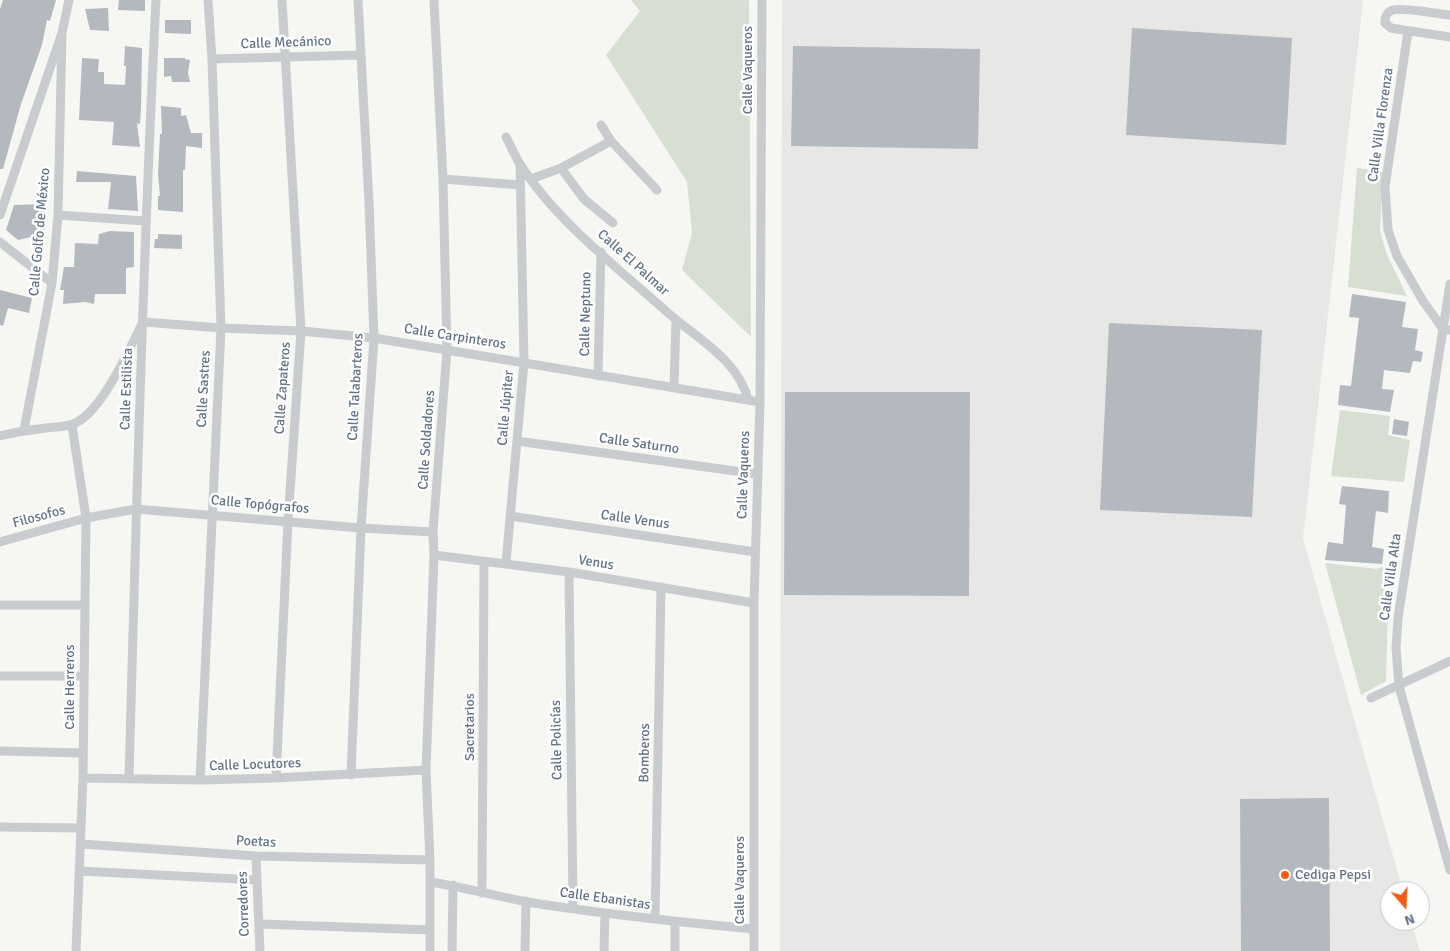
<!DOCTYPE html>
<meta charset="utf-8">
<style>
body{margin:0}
#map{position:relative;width:1450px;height:951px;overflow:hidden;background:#f6f7f3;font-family:Signika,sans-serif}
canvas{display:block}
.north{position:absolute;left:1380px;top:881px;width:50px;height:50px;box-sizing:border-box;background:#fff;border:1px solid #c1c7cf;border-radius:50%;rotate:161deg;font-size:14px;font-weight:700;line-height:20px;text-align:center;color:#637487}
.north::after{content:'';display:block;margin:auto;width:18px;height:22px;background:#f45c15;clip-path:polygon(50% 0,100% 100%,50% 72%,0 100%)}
</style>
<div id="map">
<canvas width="1450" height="951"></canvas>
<div class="north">N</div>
</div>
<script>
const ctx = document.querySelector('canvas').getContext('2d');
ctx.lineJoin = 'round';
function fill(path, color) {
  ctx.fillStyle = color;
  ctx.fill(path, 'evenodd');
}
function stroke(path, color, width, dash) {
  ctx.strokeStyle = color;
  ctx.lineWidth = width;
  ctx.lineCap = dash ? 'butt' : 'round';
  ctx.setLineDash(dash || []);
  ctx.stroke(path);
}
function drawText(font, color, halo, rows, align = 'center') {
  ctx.font = font + ' Signika,sans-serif';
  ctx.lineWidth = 5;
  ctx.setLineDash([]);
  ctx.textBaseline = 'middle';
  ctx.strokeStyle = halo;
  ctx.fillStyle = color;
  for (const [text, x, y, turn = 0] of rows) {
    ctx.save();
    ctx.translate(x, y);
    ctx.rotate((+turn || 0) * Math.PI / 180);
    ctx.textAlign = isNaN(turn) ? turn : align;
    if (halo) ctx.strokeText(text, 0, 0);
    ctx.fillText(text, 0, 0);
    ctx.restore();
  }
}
fill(new Path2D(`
 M782,0H1363L1303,539L1403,891H1390V921H1411L1420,951H780Z`), '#e7e8e6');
fill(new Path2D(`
 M631,0H749L751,337L682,270L692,233L687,182L606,55L640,11Z
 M1357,168L1383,172L1380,231L1387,255L1407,296L1348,287Z
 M1340,410L1390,416L1388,435L1410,440L1404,482L1331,476Z
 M1325,563L1377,569L1382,567L1392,573L1388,605L1386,681L1361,695Z`), '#d7dfd3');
fill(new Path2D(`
 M3,0H56L50,21L47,20L42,45L21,104L3,169H0V9Z
 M119,0H145V11L118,10Z
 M108,8L109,31L90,30L85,9Z
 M165,20H191V34L165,33Z
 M1132,28L1292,38L1286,145L1126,135Z
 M125,46L142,48L141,108L140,124L137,123L140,147L112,145L114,122L79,120L82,58L99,59L98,72H104V84L125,85L126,66H124Z
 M793,46L980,49L978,149L791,146Z
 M164,58H185V59L190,60L188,73L190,82H172L171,76L164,77Z
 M161,106L181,108V116L186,115L191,133H202V148L186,146L185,170H183V212L158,210V196H160L158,174L160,134H162Z
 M77,171L136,176L138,211L108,209L111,182H76Z
 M47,204L44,234L18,240L6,230L14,205Z
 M110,231L134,232V267L126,268V294H95L94,304L85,302L63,304L64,290H60L64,267H74L75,243L98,244L99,234Z
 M158,234L182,235V249L154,248L155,239H158Z
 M0,290L32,298L29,313L8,308L3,326L0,325Z
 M1352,294L1406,302L1402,327L1418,329L1415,350L1423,352L1421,362L1413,361L1410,373L1384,370L1382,389L1394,390L1390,412L1338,405L1340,385L1351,386L1359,318L1349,317Z
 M1109,323L1262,330L1252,517L1100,510Z
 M785,392H970L969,596L784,595Z
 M1394,419L1409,422L1407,436L1392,434Z
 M1342,486L1389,491L1388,513L1376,511L1372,547L1384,549L1382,564L1325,560L1328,542L1343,544L1346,505L1339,504Z
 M1329,798L1330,951H1241L1240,799Z`), '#b3b9bf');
stroke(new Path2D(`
 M1450,15C1439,14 1401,7 1393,10C1386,12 1385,17 1385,23L1391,28L1450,37
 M1408,31L1385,187L1387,215L1388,230L1397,256L1423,301L1443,329L1450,330
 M212,59L361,55
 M601,125L611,141L657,190
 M506,137C511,146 515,156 520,164C556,221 618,268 667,312C696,338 739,360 748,400
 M561,168L584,199L613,223
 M443,179L520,185
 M531,179L561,168L611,141
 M0,215L62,33L69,0
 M58,215L145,221
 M0,242L52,283
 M1450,284L1398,618L1396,648L1399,686L1450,870
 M144,322L221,328L301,331L374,338L760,402
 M598,376L601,252
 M674,388L676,320
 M72,425L86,518L83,778L76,951
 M24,430L52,283L58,215L62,33
 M0,436C15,432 30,430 46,428C54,427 65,427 73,424C101,414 128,351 142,324
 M517,441L757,474
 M510,516L755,552
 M0,542L86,518L136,509L361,528L433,532
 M434,555L569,572L754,603
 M506,563L524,362L520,164
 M569,572L573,908
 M0,605H85
 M0,676H84
 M1371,698L1450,661
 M0,751L83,753
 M351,775L361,528L374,338L369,202L358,0
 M83,778L200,780L276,778L426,770
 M276,778L288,521L301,331L282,0
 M129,779C136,519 143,259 156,0
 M200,780L221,328L212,59L208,0
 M0,827L81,828
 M81,844L256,856L430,860
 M256,856L260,951
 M80,871L257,880
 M430,882C463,887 495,896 527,902C602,914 678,922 754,929
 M482,893L484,562
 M655,919L661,587
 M259,924L430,930
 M430,951V860L426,770L434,555L433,532L447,350L443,179L434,0
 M452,951L453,885
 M525,951L526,901
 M604,951L605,913
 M675,951V922
 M754,951V603L760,402L762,0`), '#c9cccf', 9);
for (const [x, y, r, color] of [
 [1285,875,5,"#f45c15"]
]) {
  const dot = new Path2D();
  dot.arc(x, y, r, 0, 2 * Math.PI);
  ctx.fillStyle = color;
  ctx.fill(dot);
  stroke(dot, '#fff', 2);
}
drawText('14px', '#637487', '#fff', [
 ["Calle Mecánico",286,43,-2],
 ["Calle Vaqueros",748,70,-90],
 ["Calle Villa Florenza",1381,125,-82],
 ["Calle Golfo de México",40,232,-85],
 ["Calle El Palmar",633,263,42],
 ["Calle Neptuno",586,314,-89],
 ["Calle Carpinteros",455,337,9],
 ["Calle Talabarteros",356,387,-87],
 ["Calle Zapateros",283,388,-86],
 ["Calle Estilista",127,389,-88],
 ["Calle Sastres",204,389,-87],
 ["Calle Júpiter",506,408,-85],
 ["Calle Soldadores",427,440,-86],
 ["Calle Saturno",639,444,8],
 ["Calle Vaqueros",744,475,-88],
 ["Calle Topógrafos",260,505,5],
 ["Filosofos",39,517,-15],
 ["Calle Venus",635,520,8],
 ["Venus",596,563,9],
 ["Calle Villa Alta",1391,577,-82],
 ["Calle Herreros",70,687,-90],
 ["Sacretarios",470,727,-90],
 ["Calle Policías",557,740,-91],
 ["Bomberos",645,753,-89],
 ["Calle Locutores",255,765,-2],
 ["Poetas",256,842,3],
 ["Calle Vaqueros",740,880,-90],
 ["Calle Ebanistas",605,899,8],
 ["Corredores",244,904,-92]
]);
drawText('14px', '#637487', '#fff', [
 ["Cediga Pepsi",1295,875]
], 'left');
</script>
